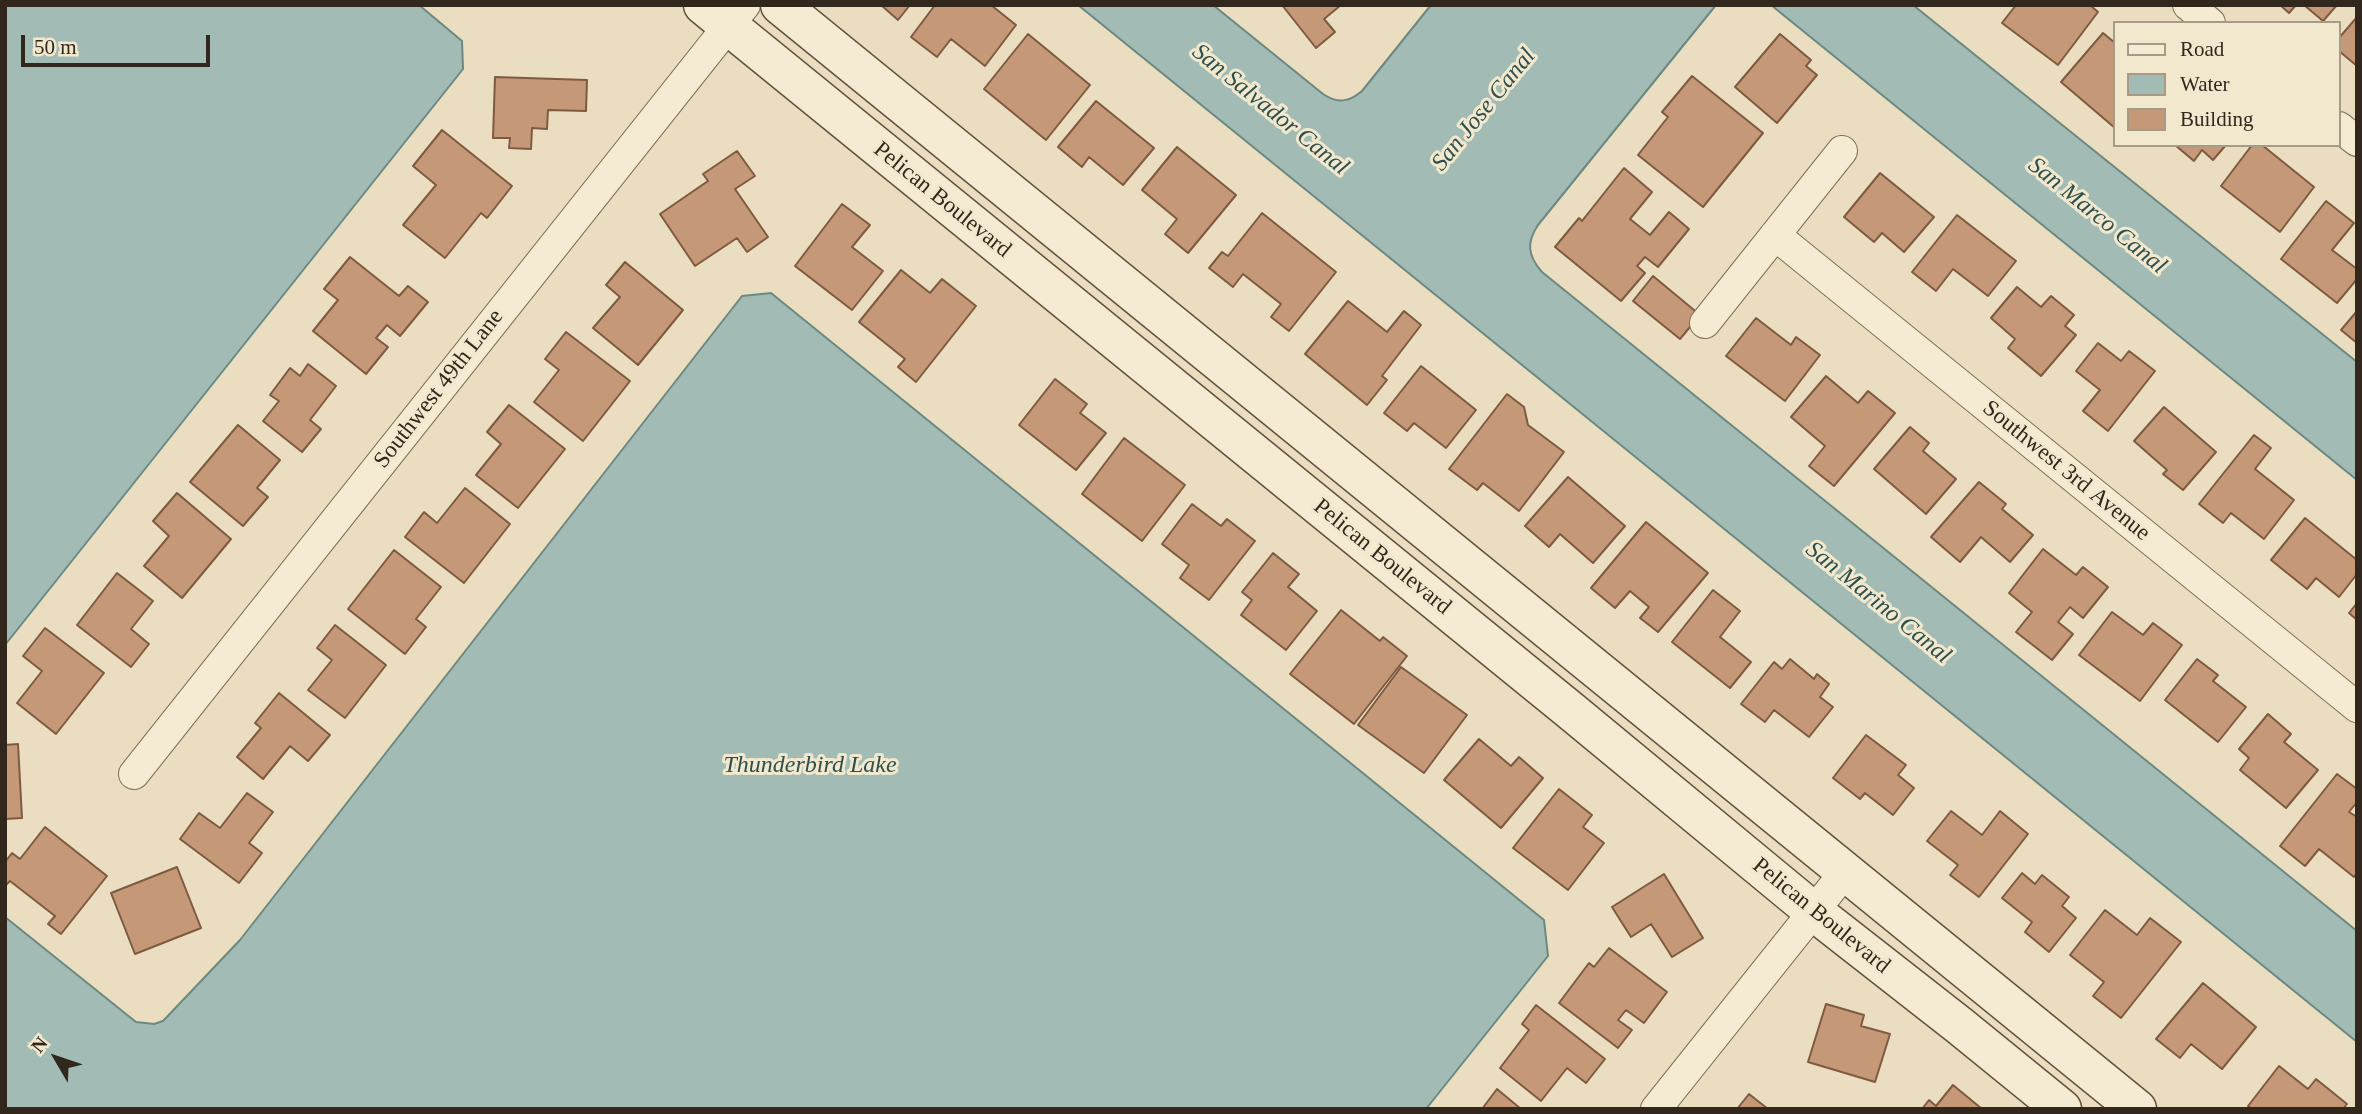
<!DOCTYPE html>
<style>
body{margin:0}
#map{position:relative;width:2362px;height:1114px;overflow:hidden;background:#eaddc0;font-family:"Times New Roman",serif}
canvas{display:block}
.frame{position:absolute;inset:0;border:7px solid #32271d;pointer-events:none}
.legend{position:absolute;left:2113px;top:21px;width:228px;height:126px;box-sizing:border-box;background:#f2e8ce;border:2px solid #a59b87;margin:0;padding:9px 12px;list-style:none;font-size:21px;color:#32271d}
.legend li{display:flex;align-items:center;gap:14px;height:35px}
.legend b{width:35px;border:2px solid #a59b87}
.north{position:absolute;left:21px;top:1023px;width:70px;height:70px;-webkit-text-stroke:5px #f2e8ce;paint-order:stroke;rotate:309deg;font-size:19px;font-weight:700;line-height:28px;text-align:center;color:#32271d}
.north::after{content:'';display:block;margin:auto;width:24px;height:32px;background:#32271d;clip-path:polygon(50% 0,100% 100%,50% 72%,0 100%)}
.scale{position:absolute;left:21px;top:35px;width:189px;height:32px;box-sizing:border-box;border:4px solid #32271d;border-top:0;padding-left:9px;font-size:21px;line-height:24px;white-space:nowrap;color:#32271d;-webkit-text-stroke:5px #f2e8ce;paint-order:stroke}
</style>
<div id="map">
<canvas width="2362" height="1114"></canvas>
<div class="frame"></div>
<ul class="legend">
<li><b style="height:9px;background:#f5ebd2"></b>Road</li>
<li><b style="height:19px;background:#a2bcb5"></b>Water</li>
<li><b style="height:19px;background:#c59978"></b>Building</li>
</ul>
<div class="north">N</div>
<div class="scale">50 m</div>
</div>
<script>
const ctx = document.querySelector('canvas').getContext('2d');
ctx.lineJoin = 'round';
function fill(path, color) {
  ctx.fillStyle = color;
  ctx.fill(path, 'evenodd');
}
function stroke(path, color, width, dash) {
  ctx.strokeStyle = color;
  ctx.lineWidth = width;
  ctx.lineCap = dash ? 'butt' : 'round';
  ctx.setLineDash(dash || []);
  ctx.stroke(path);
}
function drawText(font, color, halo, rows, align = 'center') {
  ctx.font = font + ' "Times New Roman",serif';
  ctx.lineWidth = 6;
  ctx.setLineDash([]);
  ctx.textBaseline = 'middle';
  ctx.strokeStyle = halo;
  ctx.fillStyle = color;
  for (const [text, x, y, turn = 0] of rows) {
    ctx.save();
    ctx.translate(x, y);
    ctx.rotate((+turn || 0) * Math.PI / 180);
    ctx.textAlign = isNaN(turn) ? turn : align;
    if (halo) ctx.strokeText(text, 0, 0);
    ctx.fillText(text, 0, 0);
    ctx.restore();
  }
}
const water = new Path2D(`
 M5,5H419L462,41L463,69L5,645Z
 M1078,5H1213L1323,94C1338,104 1349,102 1362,91L1431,5H1716L1538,225C1526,243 1528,256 1542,272L2357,931V1042Z
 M1771,5H1913L2357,362V480Z
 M771,293L1544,920L1548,956L1426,1109H5V917L136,1022L154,1024L163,1021L240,940L742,296Z`);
fill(water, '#a2bcb5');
stroke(water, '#6b8981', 2);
const building = new Path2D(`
 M881,5H910L898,20Z
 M935,5H991L1016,25L985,66L951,39L937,57L911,37Z
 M1282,5H1341L1324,19L1335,32L1316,48Z
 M2016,5H2090L2098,12L2058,65L2002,23Z
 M2280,5H2296L2289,13Z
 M2304,5H2337L2323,21Z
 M2357,17V66L2339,51V38Z
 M2103,33L2115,43V128L2061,82Z
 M1028,34L1090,85L1046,140L984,89Z
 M1780,34L1811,60L1806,66L1817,75L1777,123L1735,87Z
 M1692,76L1763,133L1703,207L1638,155L1668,117L1662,112Z
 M495,77L587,80L586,111L548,110L547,129L532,128L531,149L509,148L510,138H493Z
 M1096,101L1154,148L1123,185L1089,157L1082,167L1058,147Z
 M442,130L512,186L487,218L481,213L445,258L403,225L436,185L413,166Z
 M2175,145H2226L2213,160L2202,150L2194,161Z
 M2252,145H2262L2314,187L2280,232L2221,186Z
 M1177,147L1236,195L1188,253L1165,234L1177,219L1142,190Z
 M737,151L755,176L735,189L768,237L747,252L737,238L695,266L660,214L708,181L703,174Z
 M1624,168L1652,192L1630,219L1650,235L1669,212L1689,229L1658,267L1645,257L1637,266L1645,273L1621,301L1555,247L1579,218L1582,221Z
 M1880,173L1934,217L1904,252L1882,233L1874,242L1844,217Z
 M2326,201L2354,223L2332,250L2357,269V279L2337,303L2281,259Z
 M842,204L870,225L852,247L883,271L852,310L795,266Z
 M1262,213L1336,272L1289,331L1271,317L1281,304L1243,274L1233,287L1209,268L1222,252L1228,256Z
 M1957,215L2016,261L1988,296L1953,269L1936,291L1912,272Z
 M350,257L399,296L408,286L428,302L400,336L387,325L376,338L388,347L366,374L313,331L338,300L324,289Z
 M625,262L683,310L638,365L593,328L620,297L606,285Z
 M901,270L930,293L942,279L976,306L916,382L898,367L905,359L859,322Z
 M1653,276L1700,315L1680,339L1633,301Z
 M2017,287L2041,307L2051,296L2074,315L2065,326L2076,335L2041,376L2008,348L2015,339L1991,318Z
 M1348,301L1387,332L1404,311L1421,325L1382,376L1387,380L1367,405L1305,354Z
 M2357,311V343L2341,330Z
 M1756,318L1791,345L1796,337L1820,355L1785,401L1726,356Z
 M566,332L630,381L583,441L534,402L559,370L545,359Z
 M2098,343L2121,361L2129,351L2155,371L2108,431L2083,411L2100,390L2076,371Z
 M308,364L336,386L310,420L321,429L302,452L263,421L279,401L270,395L290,368L300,376Z
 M1421,366L1476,410L1446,448L1414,423L1407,431L1384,413Z
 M1826,376L1858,403L1868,391L1895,413L1834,486L1809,466L1825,446L1791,417Z
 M1055,379L1087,404L1080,413L1106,433L1076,470L1019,425Z
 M1507,394L1524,407L1528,425L1564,452L1519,511L1483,483L1477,490L1449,469Z
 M509,405L565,449L518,508L476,475L501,444L487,432Z
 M2164,407L2216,452L2183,490L2163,474L2167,470L2134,441Z
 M238,425L280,460L257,488L268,497L243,526L190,482Z
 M1910,427L1929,443L1923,451L1956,479L1926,514L1874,469Z
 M2254,435L2271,448L2255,469L2294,500L2264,539L2231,513L2223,523L2199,504Z
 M1124,438L1185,485L1142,541L1082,494Z
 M1568,477L1625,526L1593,563L1560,534L1549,547L1525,526Z
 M1979,482L2006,504L2002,509L2033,535L2010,562L1981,537L1960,562L1931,537Z
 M465,488L510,524L464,583L405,537L424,512L437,523Z
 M177,493L231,539L182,598L144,566L169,536L153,521Z
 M1192,504L1221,526L1227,519L1255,541L1209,600L1180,578L1189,565L1162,544Z
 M2305,518L2357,560V574L2339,597L2316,578L2307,589L2271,560Z
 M1646,522L1708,573L1658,632L1640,618L1649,607L1630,591L1615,608L1591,588Z
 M2043,549L2076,575L2083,567L2108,587L2083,618L2070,607L2058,622L2073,634L2052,660L2016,632L2032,612L2009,593Z
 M394,550L441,587L416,619L426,627L405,654L348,609Z
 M1273,553L1299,574L1288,587L1317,611L1286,650L1241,615L1252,600L1242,592Z
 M117,573L153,601L131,629L149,644L131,667L77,625Z
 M1713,590L1740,611L1720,637L1751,662L1730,688L1672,642Z
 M2357,603V620L2349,613Z
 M1341,610L1380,641L1383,637L1407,656L1354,724L1290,674Z
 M2112,612L2143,635L2153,623L2182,645L2140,701L2079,655Z
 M335,625L386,665L345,718L308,690L332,660L317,648Z
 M45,628L104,673L56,734L17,703L42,671L23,656Z
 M1790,659L1814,679L1817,674L1829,684L1820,697L1833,707L1809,737L1774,710L1765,722L1741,704L1774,662L1782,669Z
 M2197,659L2218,675L2213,681L2246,707L2218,742L2165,700Z
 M1401,667L1467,715L1424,773L1358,725Z
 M279,693L330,735L308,761L290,746L263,779L237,757L261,728L255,723Z
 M2268,714L2291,734L2284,742L2318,770L2286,808L2240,770L2249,758L2239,749Z
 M1866,735L1906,765L1898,775L1914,788L1893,815L1865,793L1860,799L1833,778Z
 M1479,739L1511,766L1519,757L1543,778L1501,828L1444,780Z
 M18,744L22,818L5,819V745Z
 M2337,774L2357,789V802L2349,812L2357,817V873L2354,877L2319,849L2305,866L2280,846Z
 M1559,789L1592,815L1583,827L1604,843L1568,890L1513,848Z
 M247,793L273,812L249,843L262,853L239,883L180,839L199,813L220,828Z
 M1951,811L1982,835L2000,811L2028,834L1979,897L1950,875L1958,865L1927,841Z
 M45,827L107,876L61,934L48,924L55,916L10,881L5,886V862L12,853L20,859Z
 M177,867L201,928L135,954L111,893Z
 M2022,873L2035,884L2042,875L2069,897L2062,906L2076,918L2049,952L2025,932L2032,922L2002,898Z
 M1664,874L1703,938L1672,957L1651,924L1631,937L1612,907Z
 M2105,910L2137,935L2150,918L2181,942L2121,1018L2093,996L2104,982L2070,955Z
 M1609,948L1667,992L1644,1023L1626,1010L1618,1020L1632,1030L1618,1048L1559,1003L1589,963L1594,967Z
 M2203,983L2256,1027L2222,1069L2191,1044L2180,1058L2156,1039Z
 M1826,1004L1864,1015L1861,1026L1890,1034L1875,1082L1808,1062Z
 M1536,1005L1605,1059L1586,1083L1567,1068L1541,1101L1500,1068L1529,1030L1522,1024Z
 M2279,1066L2308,1089L2316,1079L2347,1104L2343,1109H2252L2248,1106Z
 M1953,1085L1982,1109H1922L1929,1100L1936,1106Z
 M1497,1089L1521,1109H1482Z
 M1749,1094L1768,1109H1737Z`);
fill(building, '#c59978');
stroke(building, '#7e5a41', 2);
const street = new Path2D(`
 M2188,5L2210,23
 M2339,127L2357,141
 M1775,235L2357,707
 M1705,323L1842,151
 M134,774L745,5
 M1656,1109L1845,872`);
const secondary = new Path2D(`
 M703,5L1571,711L1813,911L1960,1026L2062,1109
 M780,5L2137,1109`);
stroke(street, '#816f59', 32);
stroke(secondary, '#63503d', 41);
stroke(street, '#f5ebd2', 30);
stroke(secondary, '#f5ebd2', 38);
drawText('23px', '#32271d', '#f2e8ce', [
 ["Pelican Boulevard",942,200,39],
 ["Southwest 49th Lane",439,389,-52],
 ["Southwest 3rd Avenue",2066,471,39],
 ["Pelican Boulevard",1382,557,39],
 ["Pelican Boulevard",1821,916,39]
]);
drawText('italic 24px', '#2d504e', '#f2e8ce', [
 ["San Salvador Canal",1270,110,39],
 ["San Jose Canal",1484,110,-51],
 ["San Marco Canal",2097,216,39],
 ["San Marino Canal",1878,603,39],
 ["Thunderbird Lake",810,766]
]);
</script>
